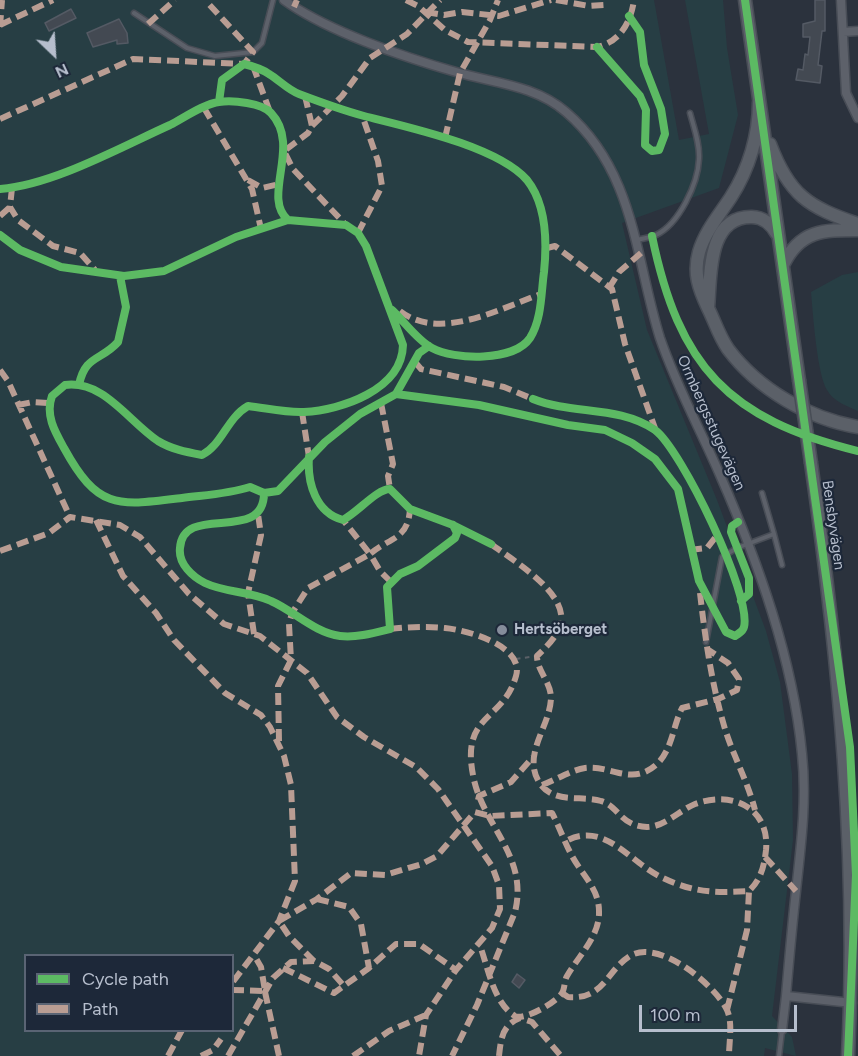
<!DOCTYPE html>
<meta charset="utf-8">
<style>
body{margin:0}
#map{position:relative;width:858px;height:1056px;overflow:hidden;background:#2b323d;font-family:Figtree,sans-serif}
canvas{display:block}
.legend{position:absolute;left:24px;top:954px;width:210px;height:78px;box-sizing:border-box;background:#1d2839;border:2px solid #5a6474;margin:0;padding:8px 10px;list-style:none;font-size:18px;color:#b6becd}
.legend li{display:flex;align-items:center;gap:12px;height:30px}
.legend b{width:30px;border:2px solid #5a6474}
.north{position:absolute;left:24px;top:24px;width:60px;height:60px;-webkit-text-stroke:4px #1d2839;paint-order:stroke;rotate:155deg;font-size:16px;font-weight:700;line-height:24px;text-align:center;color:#b6becd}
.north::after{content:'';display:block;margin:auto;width:21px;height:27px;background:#b6becd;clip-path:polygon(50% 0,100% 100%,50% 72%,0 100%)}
.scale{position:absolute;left:639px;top:1005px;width:158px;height:27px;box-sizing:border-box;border:3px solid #b6becd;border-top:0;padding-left:8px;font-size:18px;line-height:21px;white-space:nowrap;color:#b6becd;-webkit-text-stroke:4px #1d2839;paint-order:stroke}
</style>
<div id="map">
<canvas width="858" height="1056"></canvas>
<ul class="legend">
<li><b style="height:8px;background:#5cba63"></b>Cycle path</li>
<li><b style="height:8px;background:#b99d93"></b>Path</li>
</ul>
<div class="north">N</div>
<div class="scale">100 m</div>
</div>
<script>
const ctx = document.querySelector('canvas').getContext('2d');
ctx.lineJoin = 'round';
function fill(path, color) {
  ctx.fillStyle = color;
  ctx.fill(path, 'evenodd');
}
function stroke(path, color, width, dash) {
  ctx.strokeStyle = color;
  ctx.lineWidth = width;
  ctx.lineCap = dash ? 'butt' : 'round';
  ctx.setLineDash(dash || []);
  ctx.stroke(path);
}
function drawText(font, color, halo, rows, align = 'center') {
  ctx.font = font + ' Figtree,sans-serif';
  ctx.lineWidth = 4.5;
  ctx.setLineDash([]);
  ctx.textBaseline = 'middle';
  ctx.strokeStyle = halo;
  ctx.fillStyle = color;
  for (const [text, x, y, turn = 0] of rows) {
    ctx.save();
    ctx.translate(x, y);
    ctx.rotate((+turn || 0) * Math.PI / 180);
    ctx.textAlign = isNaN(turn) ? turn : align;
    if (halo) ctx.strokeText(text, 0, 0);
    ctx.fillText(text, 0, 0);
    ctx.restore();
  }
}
fill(new Path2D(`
 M0,0H654L679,140L709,134L685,0H723L727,48L738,115L719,188L622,223L647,330L717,500L766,631L780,682L792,774L793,840L772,1016L792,1037L796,1056L765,1048L764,1056H0ZM26,956H232V1030H26Z
 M858,272V411C847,406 834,402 827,390C817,374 813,314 811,292L842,275Z`), '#273e44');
const building = new Path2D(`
 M815,0H825V31H822L818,65L822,66L820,83L796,80L798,69L803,70L805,54L808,55L810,37H803V24L815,21Z
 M71,9L76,18L49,31L45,23Z
 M119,19L127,33L128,43L117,44V40L93,47L87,33Z
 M517,974L525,980L519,988L512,982Z`);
fill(building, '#434952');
stroke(building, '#545a64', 1.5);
const service = new Path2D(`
 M134,13L187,48L215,56L253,52L262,43L273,0
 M637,240C643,238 650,238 656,235C679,224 698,184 699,159C700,144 694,128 690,113
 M762,493L774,534
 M706,642L722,557L737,548L774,534L782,565
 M779,1056L782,1031`);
const minor = new Path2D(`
 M284,0C327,31 404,57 456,72C493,83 535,85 566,112C635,171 635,258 660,338C676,385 700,429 720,475C758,562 793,659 802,754C807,800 801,845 796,891C792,926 789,961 786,996L852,1003
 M841,0L846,93L858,118
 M843,32L858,31
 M782,1030L786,996`);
const secondary = new Path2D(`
 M745,0L799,380
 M759,102C759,135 749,169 731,197C720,214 705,231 699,252C693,273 699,289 708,308C715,322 719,336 728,349C758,389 809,419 858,427
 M770,144C789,195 808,207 858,224
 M783,265C800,230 823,230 858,230
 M708,308C711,279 706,216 752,217C763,217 772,225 777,234
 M811,463C839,659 858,857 848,1056`);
stroke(service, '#484d56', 7);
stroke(minor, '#484d56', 11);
stroke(secondary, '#484d56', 15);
stroke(new Path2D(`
 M516,659L537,656`), '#5a6067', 2, [4.5, 4.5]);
stroke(service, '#5d616a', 4);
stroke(minor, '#5d616a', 8);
stroke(secondary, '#5b6068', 12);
const secondaryBridge = new Path2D(`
 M799,380L811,463`);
stroke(secondaryBridge, '#484d56', 15, []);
stroke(secondaryBridge, '#5b6068', 12);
stroke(new Path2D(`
 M406,0L418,6L445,30L468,42L597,47C620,42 631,22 634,0
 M556,0L589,6L604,5L606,0
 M294,7L297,0
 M426,12L444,15L462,12L499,16L551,0
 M148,24L175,0
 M0,25L53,0
 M0,27L2,0
 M253,66L270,112
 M305,96L312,126L308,133L284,151L293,169L346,225
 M204,108L252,189L261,229
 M0,119L133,59L244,64L253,52L206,1
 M312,126L342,96L370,58L407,34L440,0
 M445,138L460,73L490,20L498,0
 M248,180L262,188L279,184
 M12,188L10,207L18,220L53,246L80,253L95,270
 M0,216L10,207
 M358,233L382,186L378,161L362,115
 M547,248L555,246L612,289L625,344L656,431
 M609,288L619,272L641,253
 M400,311C440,342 501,308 541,294
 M415,362L421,369L504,387L533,399
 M0,370L8,381L70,517
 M381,403L393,464L388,476L390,489
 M18,405L33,402L49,403
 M302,412L309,457
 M96,520L123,576L156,613L174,640L225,693L261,715L270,727L284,756L291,785L295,881L279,921L232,983
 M491,544C512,560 571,594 560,626C556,638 546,647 537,656C537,671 551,682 551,698C550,728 520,756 541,785C556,804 582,795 601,801C619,806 620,826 647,827C664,827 680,810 695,804C732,790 770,808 766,850C764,867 761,879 749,891C715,893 695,893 663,878C631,864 605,820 566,841
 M690,550L707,548L718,534
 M0,551L49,533L70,517L120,525L140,537L189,594L224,624L260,636L307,673L337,717L364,737L416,767L438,789L492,866L499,885L500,909L492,928L456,970L426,1015L419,1056
 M391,582L380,571L370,554C390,537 408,540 410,509
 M700,593C705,637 711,680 723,722C731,752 747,779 755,810
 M390,629C408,627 426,626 445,628C467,630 525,646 516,676C503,722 461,713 473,775C482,826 529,855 515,912L477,1005L452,1056
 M254,634L248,593L261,535L258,514
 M279,741L278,686L291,660L289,624L292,613L308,588L370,554L343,520
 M542,785C556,780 571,770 585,768C612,765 632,787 657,764C672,750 673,726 682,708L718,699L737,690L739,679L728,663L707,649
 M478,800L479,796L511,782L533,757
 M765,857L796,891
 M317,899L349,907L361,924L369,968
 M314,961L289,936L279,921L317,899L351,873L385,875L422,864L437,856L475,812L490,816L552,813C559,826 564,841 571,854C581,874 599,888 599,911C600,936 579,955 567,976C564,981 565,989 562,993C557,1002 524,1021 515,1016C493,1003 488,966 479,943
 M283,968L334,993L369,968L396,944H419L456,970
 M232,990L265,991L261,967L254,955
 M265,992L279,1056
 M562,993L568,997C604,1000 606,971 630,956C659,938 716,986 727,1010C733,1023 729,1042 729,1056
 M727,1010L747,930L749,891
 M168,1056L182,1030
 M201,1056L213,1050L221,1039
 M228,1056L273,978L291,962L314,961L329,969L344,986
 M353,1056L389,1031L426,1015
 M499,1056C501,1039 502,1025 520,1018L532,1022L561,1056`), '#b99d93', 6, [12, 6]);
stroke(new Path2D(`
 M745,0L850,747L856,875L848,1056
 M597,47L640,96L646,110L645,145L652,151L659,150L665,134L661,109L644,65L640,32L629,16
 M219,102L222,80L244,64C252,66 262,69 269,74C279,80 288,90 299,94C320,102 342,110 364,116C407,127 497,146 527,180C547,205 547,243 544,272C541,293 542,319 530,338C514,362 454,360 432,348C417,340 404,321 392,310
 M0,189C53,185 121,147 170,125C184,118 203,104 219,102C233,100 262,103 271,113C302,146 261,197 288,220
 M0,235L20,250L61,267L124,276L164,271L236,237L288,220L346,225L358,233L366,246L403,345C402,390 341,410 304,412C286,413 266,408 248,406C227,418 222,445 202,455C186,452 171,449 158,441C128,421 104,380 65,385L52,396C45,415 55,432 64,448C98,510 117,506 182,498C205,495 228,494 250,487L264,493L278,491L325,442L360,414L396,394L419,353L429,346
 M652,236C679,367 728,419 858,451
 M79,385C85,355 101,361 118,342L126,307L120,276
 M396,394L479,405L568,425L605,430L632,443L655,459L678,489L699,581L726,632L735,636C739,633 743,632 744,627C752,595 681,449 655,430C618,405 573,415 533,399
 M309,457C307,483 316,513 343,520C358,512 377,489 390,489L410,509L453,525L491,544
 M264,493C264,545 183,502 180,548C178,564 193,577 205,583C226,593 250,591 271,601C294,611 315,633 340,636C356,638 374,633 390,629L387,587L400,574L418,566L455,538L457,533L453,525
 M738,522L732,526L731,532L749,578V594L741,601`), '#5cba63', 8);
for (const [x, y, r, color] of [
 [502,630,6,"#858d9b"]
]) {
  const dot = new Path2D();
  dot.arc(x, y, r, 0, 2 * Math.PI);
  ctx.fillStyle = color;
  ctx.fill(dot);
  stroke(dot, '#1d2839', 2);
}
drawText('15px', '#b6becd', '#1d2839', [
 ["Ormbergsstugevägen",711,423,66],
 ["Bensbyvägen",833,525,82]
]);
drawText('bold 15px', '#b6becd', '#1d2839', [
 ["Hertsöberget",514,630]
], 'left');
</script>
